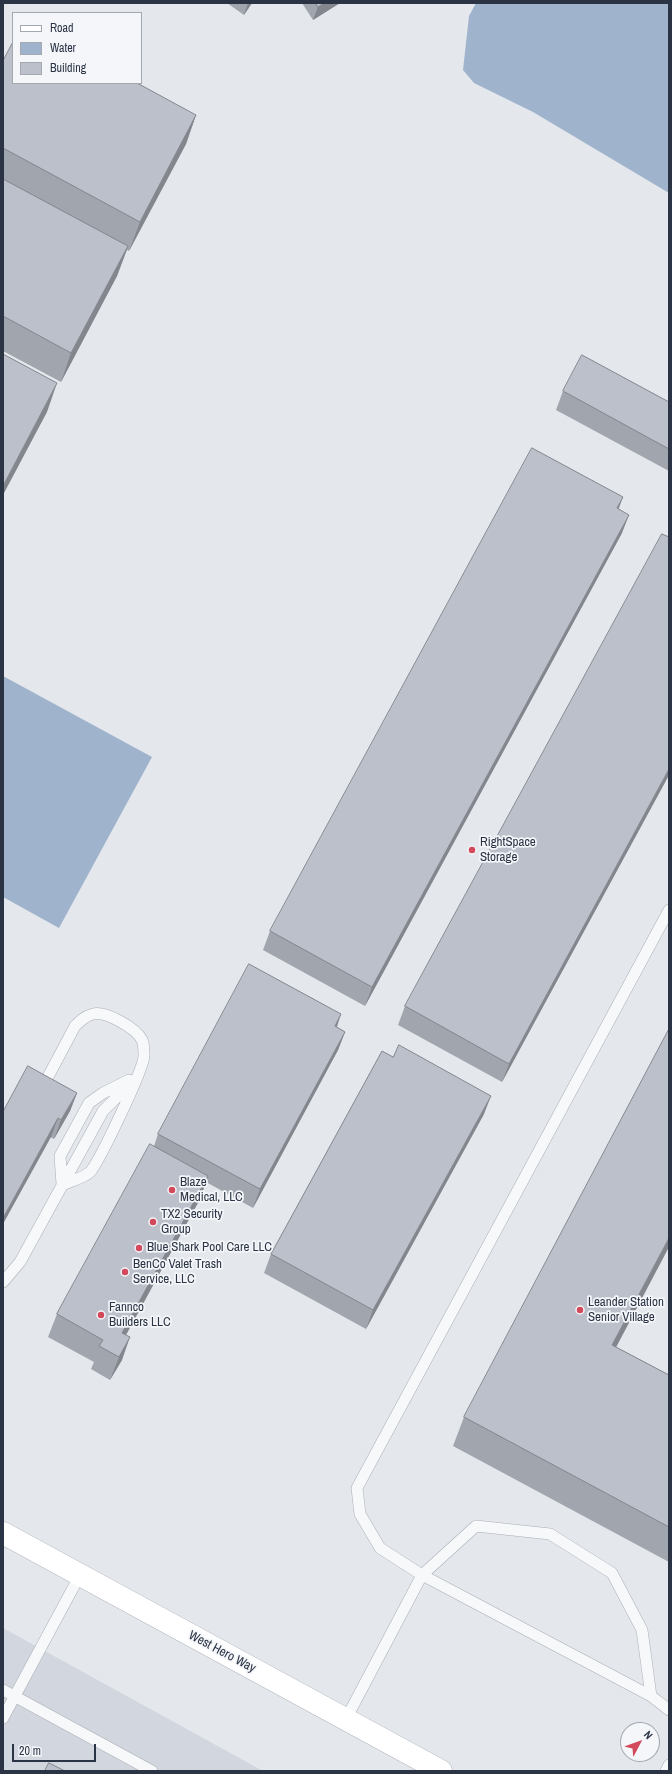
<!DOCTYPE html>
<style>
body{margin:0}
#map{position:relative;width:672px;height:1774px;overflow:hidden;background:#e4e7ec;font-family:"Archivo Narrow",sans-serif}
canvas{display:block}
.frame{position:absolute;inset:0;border:4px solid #2b3445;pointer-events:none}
.legend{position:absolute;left:12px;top:12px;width:130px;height:72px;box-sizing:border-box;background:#f4f6f9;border:1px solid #a4a8b1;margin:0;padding:5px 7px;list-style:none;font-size:12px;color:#2b3445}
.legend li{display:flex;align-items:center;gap:8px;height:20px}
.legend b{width:20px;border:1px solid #a4a8b1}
.north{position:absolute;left:620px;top:1722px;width:40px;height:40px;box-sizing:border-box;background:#f4f6f9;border:1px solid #a4a8b1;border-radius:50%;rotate:49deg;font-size:11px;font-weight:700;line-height:16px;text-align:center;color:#2b3445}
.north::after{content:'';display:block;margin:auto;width:14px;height:18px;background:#d1495b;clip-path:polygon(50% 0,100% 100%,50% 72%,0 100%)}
.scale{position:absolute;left:12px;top:1744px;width:84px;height:18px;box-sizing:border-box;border:2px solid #2b3445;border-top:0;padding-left:5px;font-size:12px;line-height:14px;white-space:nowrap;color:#2b3445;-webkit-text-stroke:3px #f4f6f9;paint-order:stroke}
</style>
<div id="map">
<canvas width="672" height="1774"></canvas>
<div class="frame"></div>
<ul class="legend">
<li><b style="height:5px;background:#fff"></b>Road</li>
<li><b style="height:11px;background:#9fb4cc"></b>Water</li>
<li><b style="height:11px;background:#bbc0ca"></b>Building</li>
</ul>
<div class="north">N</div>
<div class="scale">20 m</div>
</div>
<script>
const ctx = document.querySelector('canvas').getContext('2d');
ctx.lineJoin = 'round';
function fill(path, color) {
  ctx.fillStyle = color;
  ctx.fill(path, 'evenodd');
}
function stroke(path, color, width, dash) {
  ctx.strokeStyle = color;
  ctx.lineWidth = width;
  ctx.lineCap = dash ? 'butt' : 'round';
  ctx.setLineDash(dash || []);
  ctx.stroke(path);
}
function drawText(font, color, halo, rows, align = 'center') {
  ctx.font = font + ' "Archivo Narrow",sans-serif';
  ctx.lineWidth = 3.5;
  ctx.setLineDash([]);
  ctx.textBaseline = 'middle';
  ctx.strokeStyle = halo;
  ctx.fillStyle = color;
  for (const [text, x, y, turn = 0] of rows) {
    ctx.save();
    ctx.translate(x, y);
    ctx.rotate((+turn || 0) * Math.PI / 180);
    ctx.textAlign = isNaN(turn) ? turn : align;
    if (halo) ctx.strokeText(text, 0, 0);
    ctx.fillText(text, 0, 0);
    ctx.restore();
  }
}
fill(new Path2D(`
 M3,1628L263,1771H3Z`), '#d2d6de');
fill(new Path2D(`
 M476,3H669V193L533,112L474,83L463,70L469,16Z
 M3,676L152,757L59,928L3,897Z`), '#9fb4cc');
const lane = new Path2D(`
 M41,1090L75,1026C80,1021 85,1016 93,1014C106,1011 136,1028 142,1040C144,1044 144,1051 144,1055C145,1067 99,1162 90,1172C84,1178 70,1181 62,1185
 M62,1184L60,1156L89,1103L103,1093L129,1080
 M3,1282L20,1262L103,1111L133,1081
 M3,1690L152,1771
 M651,1696L422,1575L380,1548L360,1514L357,1488L669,910
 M3,1718L80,1575
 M346,1719L422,1575L476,1526L550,1534L612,1573L642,1630L651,1696L669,1710
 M666,1771L669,1765`);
const secondary = new Path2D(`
 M3,1533L441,1771`);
stroke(lane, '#a9aeb7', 12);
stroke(secondary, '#a9aeb7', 23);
stroke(lane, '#f7f8fa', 11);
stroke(secondary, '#fff', 22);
fill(new Path2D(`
 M227,3H252L244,15Z
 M302,3H340L313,20Z
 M3,61L196,115L186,144L129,251L127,250L117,276L61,382L3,351Z
 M563,391L669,402V471L556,410Z
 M618,509L622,533L365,1006L263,950L270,931Z
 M669,775L502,1082L398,1025L405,1006Z
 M337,1027L345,1032L338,1050L253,1208L206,1182L200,1199L126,1335L122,1360L110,1380L91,1369L94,1362L48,1337L57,1314L154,1146L158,1134Z
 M77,1093L70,1111L54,1139L3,1112Z
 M484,1114L366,1329L264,1273L271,1254Z
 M616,1347L669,1375V1562L453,1446L464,1417Z`), '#a1a5ae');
fill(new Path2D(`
 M248,3H252L244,15Z
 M324,3H340L313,20L318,7Z
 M196,115L186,144L129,251L140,222Z
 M128,246L117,276L61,382L71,353Z
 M57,383L47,412L3,495V486Z
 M623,497L616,516L617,508Z
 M629,515L622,533L365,1006L372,987Z
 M669,769V775L502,1082L509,1064Z
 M341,1014L335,1033V1026Z
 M345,1032L338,1050L253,1208L260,1189Z
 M77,1093L70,1111L54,1139L61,1120Z
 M491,1096L484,1114L366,1329L373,1310Z
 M58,1118L51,1137L3,1224V1218Z
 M208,1176L200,1199L115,1355L122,1333Z
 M669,1238V1247L602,1374L612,1345Z
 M130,1337L122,1360L110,1380L119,1357Z`), '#83868d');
const building = new Path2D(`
 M316,3H324L318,7Z
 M13,42V83H137L196,115L140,222L3,148V61Z
 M3,179L128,246L71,353L3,316Z
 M3,354L57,383L3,486Z
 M582,355L669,402V449L563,391Z
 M532,448L623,497L617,508L629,515L372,987L270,931Z
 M662,534L669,537V769L509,1064L405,1006Z
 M249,964L341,1014L335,1026L345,1032L260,1189L158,1134Z
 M669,1029V1238L612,1345L669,1375V1527L464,1417Z
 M399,1045L491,1096L373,1310L271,1254L382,1051L393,1057Z
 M28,1066L77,1093L61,1120L58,1118L3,1218V1112Z
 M150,1144L208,1176L122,1333L130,1337L119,1357L99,1346L103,1340L57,1314Z
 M49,1763L65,1771H45Z`);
fill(building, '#bbc0ca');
stroke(building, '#83868d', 1);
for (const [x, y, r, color] of [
 [472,850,4,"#d1495b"],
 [172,1190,4,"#d1495b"],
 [153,1222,4,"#d1495b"],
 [139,1248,4,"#d1495b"],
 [125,1272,4,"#d1495b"],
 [580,1310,4,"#d1495b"],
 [101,1315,4,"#d1495b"]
]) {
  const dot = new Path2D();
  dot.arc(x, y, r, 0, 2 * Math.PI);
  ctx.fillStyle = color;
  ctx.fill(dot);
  stroke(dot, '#f4f6f9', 1.5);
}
drawText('13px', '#2b3445', '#f4f6f9', [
 ["RightSpace",480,843],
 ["Storage",480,858],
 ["Blaze",180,1183],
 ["Medical, LLC",180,1198],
 ["TX2 Security",161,1215],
 ["Group",161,1230],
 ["Blue Shark Pool Care LLC",147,1248],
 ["BenCo Valet Trash",133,1265],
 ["Service, LLC",133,1280],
 ["Leander Station",588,1303],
 ["Senior Village",588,1318],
 ["Fannco",109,1308],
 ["Builders LLC",109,1323]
], 'left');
drawText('13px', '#2b3445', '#f4f6f9', [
 ["West Hero Way",222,1652,28]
]);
</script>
